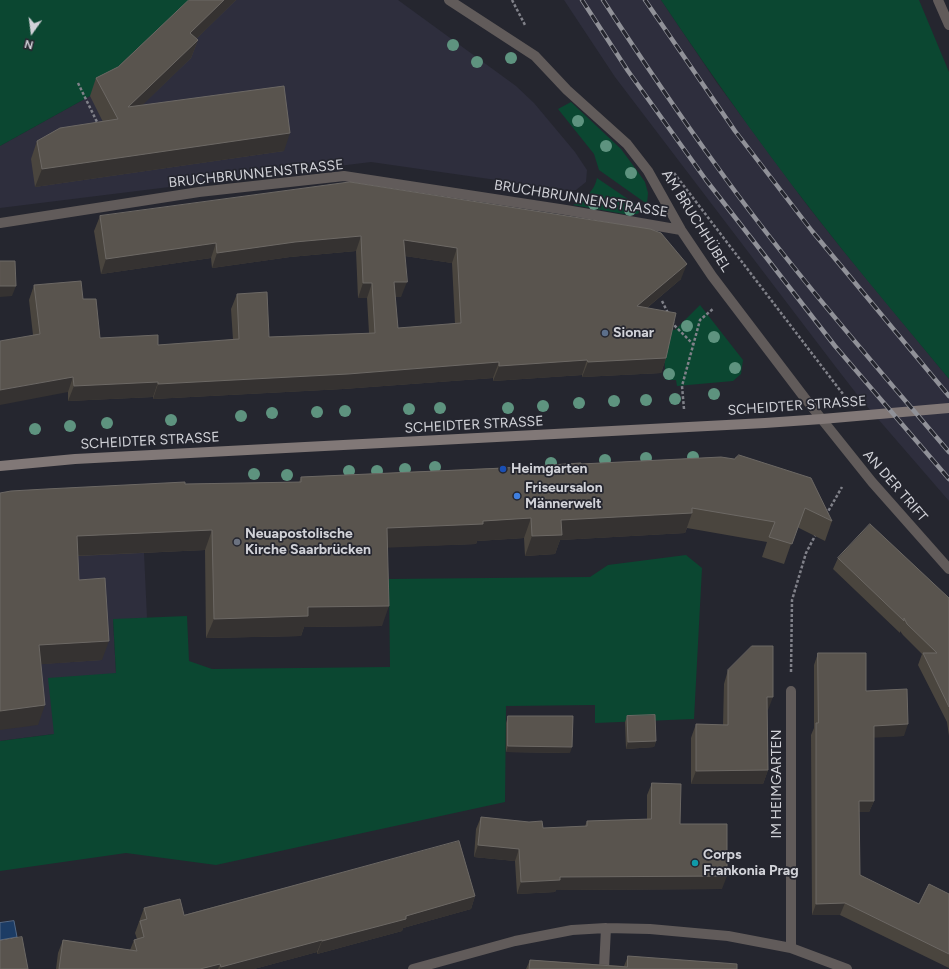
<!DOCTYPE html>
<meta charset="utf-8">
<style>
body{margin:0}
#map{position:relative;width:949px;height:969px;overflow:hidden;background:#25262f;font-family:Figtree,sans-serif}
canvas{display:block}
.north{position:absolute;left:12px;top:12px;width:40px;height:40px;-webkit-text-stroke:3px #25262f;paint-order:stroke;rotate:194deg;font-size:11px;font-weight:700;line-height:16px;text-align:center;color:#d1d2d8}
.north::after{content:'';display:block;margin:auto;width:14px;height:18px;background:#d1d2d8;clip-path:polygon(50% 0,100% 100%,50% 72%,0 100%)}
</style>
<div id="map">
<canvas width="949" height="969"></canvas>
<div class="north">N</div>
</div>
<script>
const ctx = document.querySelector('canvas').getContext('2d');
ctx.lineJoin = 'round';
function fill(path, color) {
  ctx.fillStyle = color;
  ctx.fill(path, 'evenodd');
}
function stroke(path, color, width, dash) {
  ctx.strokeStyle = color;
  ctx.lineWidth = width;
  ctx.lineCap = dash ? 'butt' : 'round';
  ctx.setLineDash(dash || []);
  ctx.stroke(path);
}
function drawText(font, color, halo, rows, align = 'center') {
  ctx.font = font + ' Figtree,sans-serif';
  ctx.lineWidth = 3.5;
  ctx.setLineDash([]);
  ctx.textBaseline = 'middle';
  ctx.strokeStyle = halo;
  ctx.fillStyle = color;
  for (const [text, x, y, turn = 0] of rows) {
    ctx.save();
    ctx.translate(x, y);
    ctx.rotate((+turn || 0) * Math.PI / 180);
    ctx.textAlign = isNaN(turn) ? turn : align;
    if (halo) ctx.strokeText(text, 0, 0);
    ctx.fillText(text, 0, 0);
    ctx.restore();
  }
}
fill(new Path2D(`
 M201,0H398L516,86L534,103L575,152L587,170L586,182L576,190H566L371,162L0,208V146L90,96Z
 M564,0H661L717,83L807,205L841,248L949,379V501L859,397L835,366L615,77Z
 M141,487L147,618L113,620L116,673L54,734L0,741V499Z`), '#2e2e3d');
fill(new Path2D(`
 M0,0H201L90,96L0,146Z
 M661,0H919L949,72V379C913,335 876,292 841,248C777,168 718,85 661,0Z
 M571,102L621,149L638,172L645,182L648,193L647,204L599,170L594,154L558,109Z
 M597,178L644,210L637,214H624L573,205C585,198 594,192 597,178Z
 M700,305L743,360L741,374L733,381L677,386L676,380H666L664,356L670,329L675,330Z
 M686,555L702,568L694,719L595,723V705L506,706L505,802L216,865L126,853L0,871V741L54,734L48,678L116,673L113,619L187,616L189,661L212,669L390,667L389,579L590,577L608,565Z`), '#0b4731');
const water = new Path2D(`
 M14,921L17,937L0,940V923Z`);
fill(water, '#1c3c65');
stroke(water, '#526988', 1);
stroke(new Path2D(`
 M512,0L525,25
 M78,83L98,124
 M674,173L846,398
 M662,301L669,315
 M672,321L674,325L693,344
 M684,409L682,386L700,320L714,308
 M826,515L842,487
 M791,672L792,600L806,553L816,534`), '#808189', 2.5, [3, 2]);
stroke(new Path2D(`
 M449,0L535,56L567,90L627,144L648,171L681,230L712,276L804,397L872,482L949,569
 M0,223L199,192L344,176L566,210L681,230
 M791,948V691
 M413,969L515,941L572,930L606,928L650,929L728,936L791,948L847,969
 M604,969L606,928`), '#615b5a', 10);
stroke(new Path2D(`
 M938,0L949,25`), '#615b5a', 10);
stroke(new Path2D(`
 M0,466L75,459L765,423L822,419L949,408`), '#817877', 10);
const rail = new Path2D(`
 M582,0L628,71L706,180L835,346L949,479
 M603,0C640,57 678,113 718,168C789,267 870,359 949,452
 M645,0L735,131L812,231L949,396`);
stroke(rail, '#909198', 4.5);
stroke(rail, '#25262f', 3, [9]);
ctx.fillStyle = '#5e937f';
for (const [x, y] of [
 [453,45],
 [511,58],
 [477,62],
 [578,121],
 [606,146],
 [631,173],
 [594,204],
 [630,210],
 [687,326],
 [714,337],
 [735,368],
 [669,374],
 [714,394],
 [675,399],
 [646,400],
 [614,401],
 [579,403],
 [543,406],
 [440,408],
 [508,408],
 [409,409],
 [345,411],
 [317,412],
 [272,413],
 [241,416],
 [171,420],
 [107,423],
 [70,426],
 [35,429],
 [693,457],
 [646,458],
 [605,460],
 [551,463],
 [435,467],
 [405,469],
 [349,471],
 [377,471],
 [254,474],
 [287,475]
]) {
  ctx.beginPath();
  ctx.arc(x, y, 6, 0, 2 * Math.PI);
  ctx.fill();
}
fill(new Path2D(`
 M189,0H236L196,39L198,40L191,58L142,105L284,151L35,187L31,159L37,141L103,122L90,96L96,78L118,67Z
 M350,182L681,279L647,308L666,358L661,373L582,377V375L493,381V378L343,389L153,399V397L68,401V392L33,335L29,300L34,285L83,299L100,338L158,345L233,340L231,309L237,294L269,337L369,333L367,298H358L356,251L290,257L212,268L211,258L101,274L94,231L100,216ZM405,256L452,263L455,324L398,328L395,297H401Z
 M721,457L832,521L825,541L797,527L784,564L762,557L767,542L687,528L685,533L560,540L555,554L525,556L524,538L477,541L476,544L388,547L382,626L304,627L301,636L206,638L205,550L78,556L79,580L102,660L41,664L38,725L0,493L185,484L299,482L301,477L581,464Z
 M838,558L949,598V736L947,722L918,665L922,654L903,635L900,631V633L833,569Z
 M818,653L866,691L904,736L874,737V801L869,812H859L860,875L919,904L949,894V968L840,915H812L811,735L814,728V665Z
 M728,670L768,710H767L768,770L763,784H691V738L696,724L723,725L724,684Z
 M508,716L570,753L506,752V723Z
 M627,716L656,741L654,747L626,749L625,722Z
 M652,783L680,824L722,889L556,890L555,892L517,894L515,861L474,857L476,829L481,817L543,828L585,826L587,821L647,819V795Z
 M475,896L471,909L403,928L402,931L317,954V952L254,969H56L58,953L63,940L130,950L134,940L137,939L135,933L144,908L184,915Z
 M628,956L737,969H526L530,960L624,966Z`), '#4a453e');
fill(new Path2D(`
 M224,0H236L184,51L190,33Z
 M198,40L191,58L122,125L128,107Z
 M290,133L284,151L35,187L42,169Z
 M361,236L356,251L290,257L212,268L217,253L295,242Z
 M404,240L457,248L452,263L398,255Z
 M216,243L211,258L101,274L106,259Z
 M687,264L681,279L631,321L637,306Z
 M394,282H407L401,297H389Z
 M363,283H372L367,298H358Z
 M0,286H16L12,296L0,297Z
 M666,358L661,373L582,377L588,362Z
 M587,360L582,375L493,381L499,366Z
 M499,362L493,378L343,389L153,399L158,384Z
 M73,377L68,392L0,405V390Z
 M158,382L153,397L68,401L74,386Z
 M692,513L685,533L560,540L555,554L525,556L532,536L561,520Z
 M531,518L524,538L477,541L476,544L380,548L387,528Z
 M212,530L205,550L70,556L77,536Z
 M389,606L382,626L304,627L301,636L206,638L214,619L308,607Z
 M109,641L102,660L31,665L39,645Z
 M767,697H773L768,710H762Z
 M45,705L38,725L0,730V711Z
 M908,724L904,736L869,738L874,726Z
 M656,741L654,747L626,749L628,742Z
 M508,746L572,747L570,753L506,752Z
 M768,770L763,784H691L696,771Z
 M859,801H874L869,812H855Z
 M478,845L519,849L515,861L474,857Z
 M727,876L722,889L556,890L555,892L517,894L521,882L560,877Z
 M475,896L471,909L403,928L402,931L317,954L322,941Z
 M845,903L840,915H812L816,904Z
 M322,940L317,952L254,969H220L221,967Z
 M220,964L218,969H200Z`), '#353231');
const building = new Path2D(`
 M189,0H224L190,33L198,40L128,107L284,86L290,133L42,169L37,141L60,128L118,119L96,78L118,67Z
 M350,182L650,229L661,233L687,264L637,306L676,313L666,358L588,362L587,360L499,366V362L348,374L158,384V382L74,386L73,377L0,390V341L40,334L34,285L81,281L83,299H96L100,338L158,335V345L239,339L237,294L267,292L269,337L375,333L372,283H363L361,236L295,242L217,253L216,243L106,259L100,216ZM404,240L457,248L461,323L398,328L394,282H407Z
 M0,261H15L16,286H0Z
 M739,455L811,478L832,521L805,508L792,544L769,537L775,522L692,508V513L561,520L562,535L532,536L531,518L483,521V524L387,528L389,606L308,607V616L214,619L212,530L77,536L79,580L105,578L109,641L39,645L45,705L0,711V493L11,491L46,489L185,482V484L301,482V477L504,468L581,463V464L721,457L734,459Z
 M870,524L949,598V707L923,653H937L907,624L904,618V621L838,558Z
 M752,646H773V697H767L768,770L696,771V724L728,725V670Z
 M818,653H866V691L907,689L908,724L874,726V801H859L860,875L919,904L929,884L949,894V954L845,903L816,904V723H818Z
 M655,715L656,741L628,742L627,716Z
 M508,716H573L572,747L508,746Z
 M652,783L681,784L680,824H727V876L560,877V880L521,882L519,849L478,845L481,817L529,822L542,821L543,828L587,826V821L651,819Z
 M459,841L475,896L406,916V919L322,941V940L221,967L220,964L200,969H59L63,940L137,951L134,940L144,937L140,921L147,919L144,908L180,899L184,915Z
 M22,937L28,969H0V941Z
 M628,956L737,964V969H529L530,960L627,967Z`);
fill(building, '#59544e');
stroke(building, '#6c6864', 1);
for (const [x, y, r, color] of [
 [605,333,4,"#5c6f8a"],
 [503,469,4,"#1a4fb4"],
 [517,496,4,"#3f7fe0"],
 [237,542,4,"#6b7280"],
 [695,863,4,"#0f9aa8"]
]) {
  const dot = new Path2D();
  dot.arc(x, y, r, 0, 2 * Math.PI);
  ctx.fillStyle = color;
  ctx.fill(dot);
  stroke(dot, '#25262f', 1.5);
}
drawText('14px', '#d1d2d8', '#25262f', [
 ["BRUCHBRUNNENSTRASSE",256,174,-6],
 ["BRUCHBRUNNENSTRASSE",581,199,9],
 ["AM BRUCHHÜBEL",696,221,58],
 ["SCHEIDTER STRASSE",797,406,-4],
 ["SCHEIDTER STRASSE",474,425,-3],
 ["SCHEIDTER STRASSE",150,441,-3],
 ["AN DER TRIFT",895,486,49],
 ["IM HEIMGARTEN",777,784,-90]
]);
drawText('bold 14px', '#d1d2d8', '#25262f', [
 ["Sionar",613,333],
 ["Heimgarten",511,469],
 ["Friseursalon",525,488],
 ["Männerwelt",525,504],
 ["Neuapostolische",245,534],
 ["Kirche Saarbrücken",245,550],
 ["Corps",703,855],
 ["Frankonia Prag",703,871]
], 'left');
</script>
